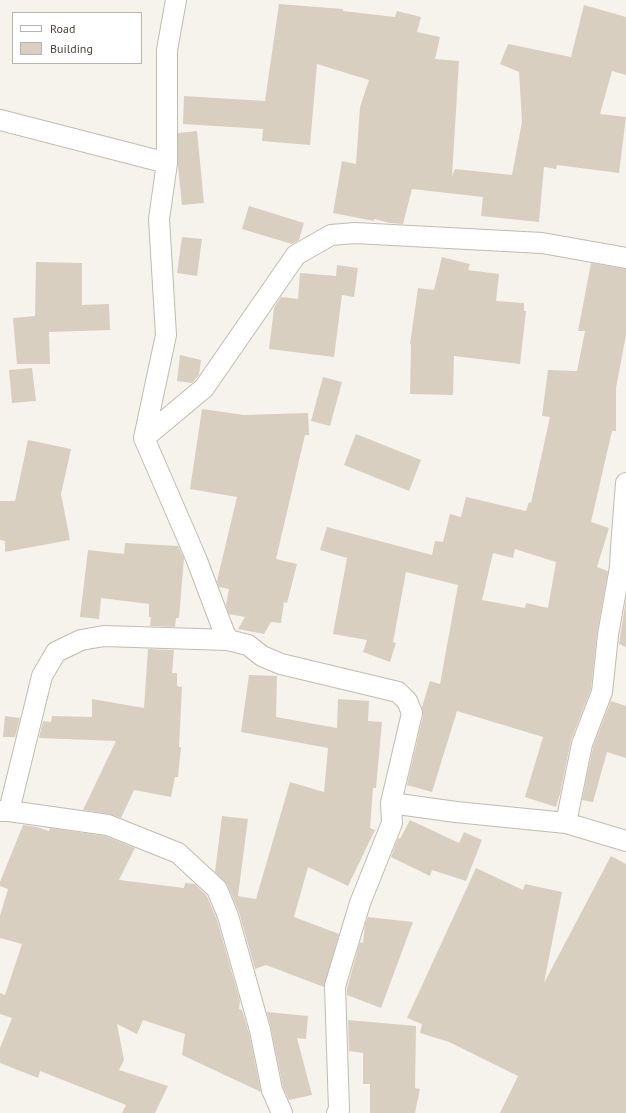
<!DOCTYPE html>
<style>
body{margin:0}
#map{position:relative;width:626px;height:1113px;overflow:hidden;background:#f6f3ec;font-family:"PT Sans",sans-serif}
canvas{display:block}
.legend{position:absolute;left:12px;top:12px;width:130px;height:52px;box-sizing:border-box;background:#fff;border:1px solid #b7b4b0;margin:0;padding:5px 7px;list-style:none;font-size:12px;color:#4b4439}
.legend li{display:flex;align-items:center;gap:8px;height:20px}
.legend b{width:20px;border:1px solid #b7b4b0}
</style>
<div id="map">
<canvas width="626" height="1113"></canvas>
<ul class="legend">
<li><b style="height:5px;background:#fff"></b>Road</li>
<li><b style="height:11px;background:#d8cfc1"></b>Building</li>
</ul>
</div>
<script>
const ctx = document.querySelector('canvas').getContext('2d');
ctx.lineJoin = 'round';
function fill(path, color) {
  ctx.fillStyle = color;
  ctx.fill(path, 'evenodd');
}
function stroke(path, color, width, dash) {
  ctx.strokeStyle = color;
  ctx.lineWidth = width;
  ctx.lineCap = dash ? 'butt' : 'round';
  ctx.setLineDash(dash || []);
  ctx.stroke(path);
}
fill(new Path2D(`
 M279,4L343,9V11L395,17L397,11L421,17L417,32L440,37L435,59L459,61L452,176L455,169L512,175L522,122L519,72L500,64L508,44L571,57L584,5L626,17V75L612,71L600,114L626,117L619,173L557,165L556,169L544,167L539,222L481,216L483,197L412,189L403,224L390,223L374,219V221L333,213L342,161L356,164L360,107L369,80L317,64L310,145L262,141L263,129L183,124L184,96L265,101Z
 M197,131L204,203L182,205L178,166V133Z
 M249,206L304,223L299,240L292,244L242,229Z
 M182,237L202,239L197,276L177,273Z
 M442,257L470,264L468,270L499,274L496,301L524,303V311H526L520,364L454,356L453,395L410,394L411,344H410L418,288L434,290Z
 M36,262L82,263V305L109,304L110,330L49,332L50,364H17L13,318L35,316Z
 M591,263L626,269V335L616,388V431H612L591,522L609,528L597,567L608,571L597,633L591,689L571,740L560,794L556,807L525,797L543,737L457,711L432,792L407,785L423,716L422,707L430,681L440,684L458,585L406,572L393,642L396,643L390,662L363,652L367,640L333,634L347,558L320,550L327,527L432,555L435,541L443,542L450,514L461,517L466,497L526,511L529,502L531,503L550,417L542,416L548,370L577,371L585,331H578ZM515,549L556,562L548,608L526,603L525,608L482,600L493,553L513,558Z
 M337,265L358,268L354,297L342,295L334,357L269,349L274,308L281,297L298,299L300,273L336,276Z
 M180,355L201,360L199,375L192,383L177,381Z
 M32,368L36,401L12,403L9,370Z
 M323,377L342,382L330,426L311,421Z
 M202,409L244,415L308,413L309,435H305L276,559L297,564L287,603L284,602L281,623L271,622L264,634L238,629L245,617L229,614L226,605L229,589L219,587L217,581L237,497L190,489Z
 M356,434L421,460L409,491L344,465Z
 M28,440L71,449L61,494L70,540L5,552V541L0,540V501H15Z
 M125,543L178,546L184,558L179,618H176L175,627L150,626L151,617H149V604L101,598L99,619L80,617L88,550L124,554Z
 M626,599V647L619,644Z
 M148,649L174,650L172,673H177V686L182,687L179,747H181L178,777H175L171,797L134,790L121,818L110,814L83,810L116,741L39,738L43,721L51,722L52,716L92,717V699L144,708Z
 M249,675L277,676L276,717L337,728L338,699L369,701L368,721L382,722L376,788H373L370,828L375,830L348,886L308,867L294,917L339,934L324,987L266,965L255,969L239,912L227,884L215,872L222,816L248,819L238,896L256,899L290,782L324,792L328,748L241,732Z
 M611,701L626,706V758L607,752L593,802L582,800L593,747Z
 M5,716L20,718L15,737H3Z
 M410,820L459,843L464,832L482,840L466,881L432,870L430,876L391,857L398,838L400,839Z
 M23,825L37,827L49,831L50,828L105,836L135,848L119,880L184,888L185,883L195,884L207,896L217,920L240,1001L239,1009L242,1010L249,1033L261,1092L182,1055L185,1034L143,1020L137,1034L117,1024L124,1060L119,1070L168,1086L155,1113H122L126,1105L40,1071L38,1078L0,1063V1048L12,1018L0,1014V993L5,995L22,944L0,938V916L8,889L0,886V882Z
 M611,856L626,864V1113H500L518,1076L449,1042L420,1033L422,1024L407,1018L476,868L523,890L525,884L562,892L544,983Z
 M368,917L413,922L381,1008L347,995V988L360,942L363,943L365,925Z
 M267,1012L308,1016L306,1039L297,1038L312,1095L289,1100L283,1087L271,1028Z
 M348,1020L416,1026L415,1088L420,1089L415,1113H370V1084H363V1053L349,1051Z`), '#d8cfc1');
const minor = new Path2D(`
 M176,0L167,50V163L159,219L166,335L144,438L196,558L224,632L228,640
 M0,120L167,163
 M144,438L204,388L296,255L331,235L355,233L542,243L626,258
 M0,811H9L108,825L178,853L217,889L228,916L260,1030L272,1090L282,1113
 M9,811L42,676L56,652L81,640L104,636L228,640L248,645L262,656L281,664L398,692L407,701L412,713L391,803
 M566,823L582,744L602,692L608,635L620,567L621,548L626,483
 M337,1113L339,1110L335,986L360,903L392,823L391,803L456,812L566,823L626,841`);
stroke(minor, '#c2bbae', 22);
stroke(minor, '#fff', 20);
</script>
